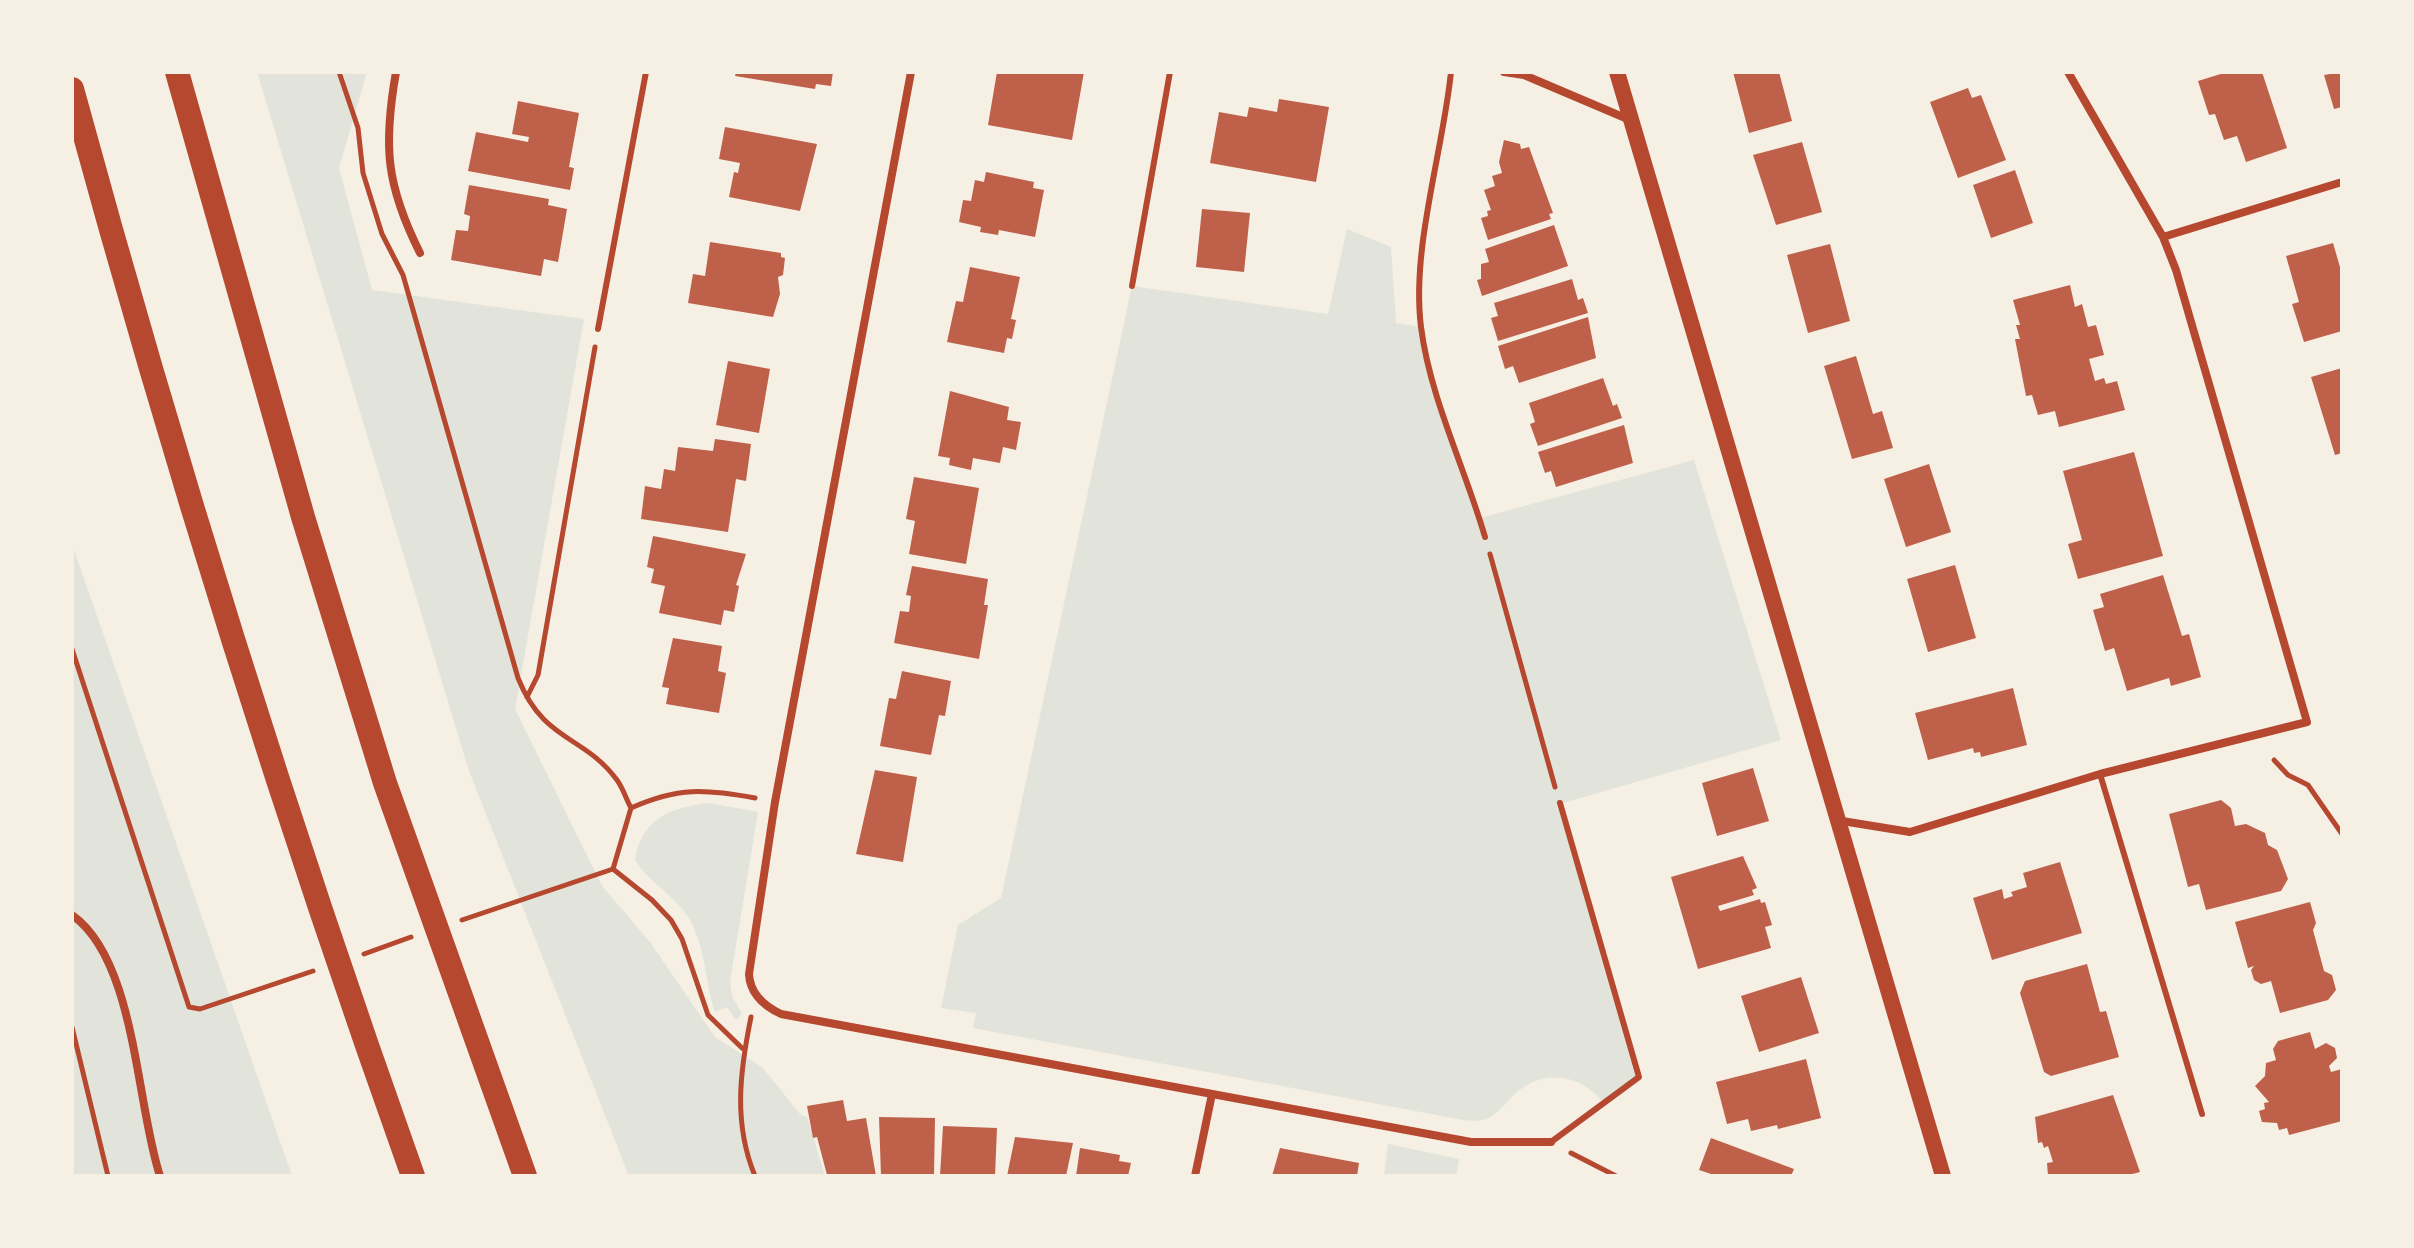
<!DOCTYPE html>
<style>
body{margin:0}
#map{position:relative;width:2414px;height:1248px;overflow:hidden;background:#f6efe4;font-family:Roboto,sans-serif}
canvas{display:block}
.frame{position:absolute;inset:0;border:74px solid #f6efe4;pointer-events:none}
</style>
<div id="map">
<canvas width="2414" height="1248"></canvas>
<div class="frame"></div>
</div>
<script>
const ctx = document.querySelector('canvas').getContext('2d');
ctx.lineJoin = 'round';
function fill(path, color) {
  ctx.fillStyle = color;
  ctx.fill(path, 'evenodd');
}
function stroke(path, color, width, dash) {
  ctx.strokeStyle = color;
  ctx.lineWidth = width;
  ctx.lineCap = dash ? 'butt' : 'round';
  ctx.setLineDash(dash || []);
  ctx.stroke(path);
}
fill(new Path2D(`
 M257,72H367L339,168L372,290L584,319L515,709L602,886L650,942L715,1037L763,1068L800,1114L807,1117L825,1176H629L469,771Z
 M1347,229L1391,247L1396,323L1421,327L1429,366L1480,518L1694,460L1781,740L1560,804L1639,1077L1602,1101C1581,1074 1543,1069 1517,1092C1507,1101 1500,1112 1488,1118C1480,1122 1471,1121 1463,1120L973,1028L976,1013L941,1008L958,925L1001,898L1132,286L1328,314Z
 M72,544L292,1176H72Z
 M709,803L758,812L730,982L732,996L742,1014L736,1020L727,1007L715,1012C704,979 706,939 683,910C668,891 648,881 635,860C641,819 671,807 709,803Z
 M1388,1144L1459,1159L1456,1176H1384Z`), '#e2e4dc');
fill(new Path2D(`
 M736,72H833L831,86L816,84L815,89L735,76Z
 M997,72H1084L1072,140L988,125Z
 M1733,72H1779L1792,121L1749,133Z
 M2227,72H2262L2287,148L2246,162L2237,136L2224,140L2215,114L2209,115L2198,81Z
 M2342,72V107L2334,109L2324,75Z
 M1968,88L1972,98L1981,95L2006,160L1958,178L1930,102Z
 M1279,99L1329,107L1316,182L1210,163L1219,112L1247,117L1249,107L1277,112Z
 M518,101L579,113L569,167L574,168L570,190L468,171L476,132L528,142L529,137L512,134Z
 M725,127L817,144L800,211L729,197L734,172L738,173L740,163L719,159Z
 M1504,140L1520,144L1521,149L1529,147L1553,213L1549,214L1551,219L1488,240L1481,218L1488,216L1487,211L1491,210L1484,190L1495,186L1492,176L1502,173L1499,162Z
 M1802,142L1822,212L1776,225L1753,155Z
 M2015,170L2033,223L1991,238L1973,185Z
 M986,172L1034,182L1033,188L1044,190L1035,237L999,230L998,235L980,232L981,227L959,222L963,200L971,201L975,180L984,182Z
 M469,185L549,199L548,205L567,209L558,262L544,259L541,276L451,260L456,230L468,231L470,216L464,214Z
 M1202,209L1250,213L1244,272L1196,267Z
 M1554,225L1568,266L1482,296L1477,280L1481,279V264L1489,262L1485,249Z
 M710,242L781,253V257L785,258L783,275L778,277L780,294L773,317L688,303L693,274L705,276Z
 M2333,243L2342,274V331L2304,342L2292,304L2299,302L2286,256Z
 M1830,244L1850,321L1808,333L1787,255Z
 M970,267L1020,277L1011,319L1016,320L1012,339L1007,338L1004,353L947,342L956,301L963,302Z
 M1572,279L1578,300L1583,298L1588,313L1498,341L1491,318L1498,316L1494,303Z
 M2070,285L2075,307L2082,304L2088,327L2096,325L2104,355L2089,359L2095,381L2104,378L2106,384L2117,381L2125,410L2059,427L2055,411L2038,415L2032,395L2026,396L2015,339H2020L2016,325H2020L2013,300Z
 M1588,317L1596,358L1519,383L1513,366L1505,369L1498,346Z
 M1856,356L1873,414L1882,411L1893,448L1852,459L1824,366Z
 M728,361L770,369L759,433L716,425Z
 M2342,368V453L2335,455L2311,377Z
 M1603,378L1613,406L1617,404L1622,418L1538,446L1530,424L1535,422L1529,403Z
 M950,391L1009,407L1007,420L1021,422L1016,450L1003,447L1000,463L973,458L971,470L949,465L950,458L938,456Z
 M1624,425L1633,463L1556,487L1551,471L1545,473L1538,452Z
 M715,439L751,444L746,481L736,479L728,532L641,519L645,486L661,489L664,469L675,471L678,447L713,451Z
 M2134,452L2163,556L2078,579L2068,544L2082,540L2063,471Z
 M1929,464L1951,532L1906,547L1884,479Z
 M914,477L979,488L966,564L909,554L915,521L906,519Z
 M653,536L746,554L736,585L739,586L734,612L724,610L721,625L659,613L665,586L651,583L654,569L647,567Z
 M1955,565L1976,638L1928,652L1907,579Z
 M912,566L988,579L984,605H988L979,659L894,643L900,611L909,612L911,596L906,595Z
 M2163,575L2182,636L2189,634L2201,677L2171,686L2169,678L2127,691L2114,648L2105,651L2093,610L2104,607L2100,594Z
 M673,638L722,646L718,671L726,673L719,713L666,704L669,688L662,687Z
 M902,671L951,681L945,716L939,715L931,755L880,746L889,698L896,699Z
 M2013,688L2027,745L1981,757L1980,752L1974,753L1973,748L1928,760L1915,713Z
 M1753,768L1769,821L1717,836L1702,783Z
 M875,770L917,777L903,862L856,854Z
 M2221,800L2231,808L2235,826L2246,824L2265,833L2268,845L2277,850L2288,879L2281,891L2206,910L2199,884L2188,887L2169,814Z
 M1743,856L1757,888L1752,890L1754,895L1718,906L1720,911L1760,899L1761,903L1765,902L1772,925L1765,927L1771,948L1698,969L1671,877Z
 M2060,862L2082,933L1992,960L1973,898L2002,889L2004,899L2013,896L2011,892L2027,887L2023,873Z
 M2310,902L2316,923L2313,930L2324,971L2332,975L2336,990L2328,1000L2280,1013L2271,981L2261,984L2254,980L2251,970L2254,966L2248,968L2235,922Z
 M2087,964L2100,1012L2106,1011L2119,1057L2051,1076L2044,1072L2020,993L2025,981Z
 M1801,977L1819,1033L1759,1052L1741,996Z
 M2310,1032L2315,1049L2326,1043L2335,1048L2337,1058L2329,1066L2331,1072L2342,1069V1121L2289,1135L2287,1128L2279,1130L2277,1123L2262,1122L2259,1111L2265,1109L2264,1103L2269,1102L2255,1086L2265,1076L2266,1063L2276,1060L2273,1049L2278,1041Z
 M1806,1059L1821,1118L1778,1129L1777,1125L1751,1131L1748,1119L1727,1124L1716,1082Z
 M2113,1095L2140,1172L2125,1176H2048L2047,1163L2053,1162L2048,1146L2044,1148L2042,1142L2038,1143L2035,1117Z
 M843,1100L847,1121L866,1118L876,1176L827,1175L817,1137L813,1138L807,1106Z
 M879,1117L935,1118L934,1176H881Z
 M943,1126L997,1128L995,1176H940Z
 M1015,1137L1073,1143L1066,1176H1007Z
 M1711,1138L1794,1169L1791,1176H1717L1699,1170Z
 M1080,1148L1120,1155L1119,1161L1131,1163L1128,1176H1076Z
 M1280,1148L1359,1163L1357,1176H1272Z`), '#bf614a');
stroke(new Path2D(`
 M339,72L358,128L363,173L382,234L403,275L518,678C544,743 583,734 617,780C623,788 626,799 631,808
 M1490,554L1555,787
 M72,649L189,1007L200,1009L313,971
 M527,697L538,675L595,347
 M2274,760L2288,775L2308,785L2342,834
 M613,869L652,900L671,920L682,939L708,1015L742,1048
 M613,869L631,808C678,787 705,789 755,798
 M462,920L613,869
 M364,954L411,937
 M751,1017C740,1071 733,1123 755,1176
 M72,1027L108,1176
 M1571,1153L1616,1176`), '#b5482f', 5);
stroke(new Path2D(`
 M1451,72C1443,151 1411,249 1421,327C1430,398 1465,468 1485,537
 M1132,286L1170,72
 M598,329L646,72
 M2100,774L2202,1114
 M1551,1142L1639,1077L1560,803`), '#b5482f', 6);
stroke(new Path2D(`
 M396,72C383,146 386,185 420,253
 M911,72L775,802L749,974C750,994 764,1006 781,1014L1471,1142H1551
 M1504,72L1524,75L1630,120
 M2163,237L2342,182
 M1836,820L1910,832L2100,774L2307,722L2176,270L2163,237L2068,72
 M72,915C136,960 136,1104 160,1176
 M1195,1176L1212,1094`), '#b5482f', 8);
stroke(new Path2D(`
 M1617,72L1943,1176`), '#b5482f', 16);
stroke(new Path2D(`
 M177,72L303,517L385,783L525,1176
 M72,89C172,456 285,818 413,1176`), '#b5482f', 24);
</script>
